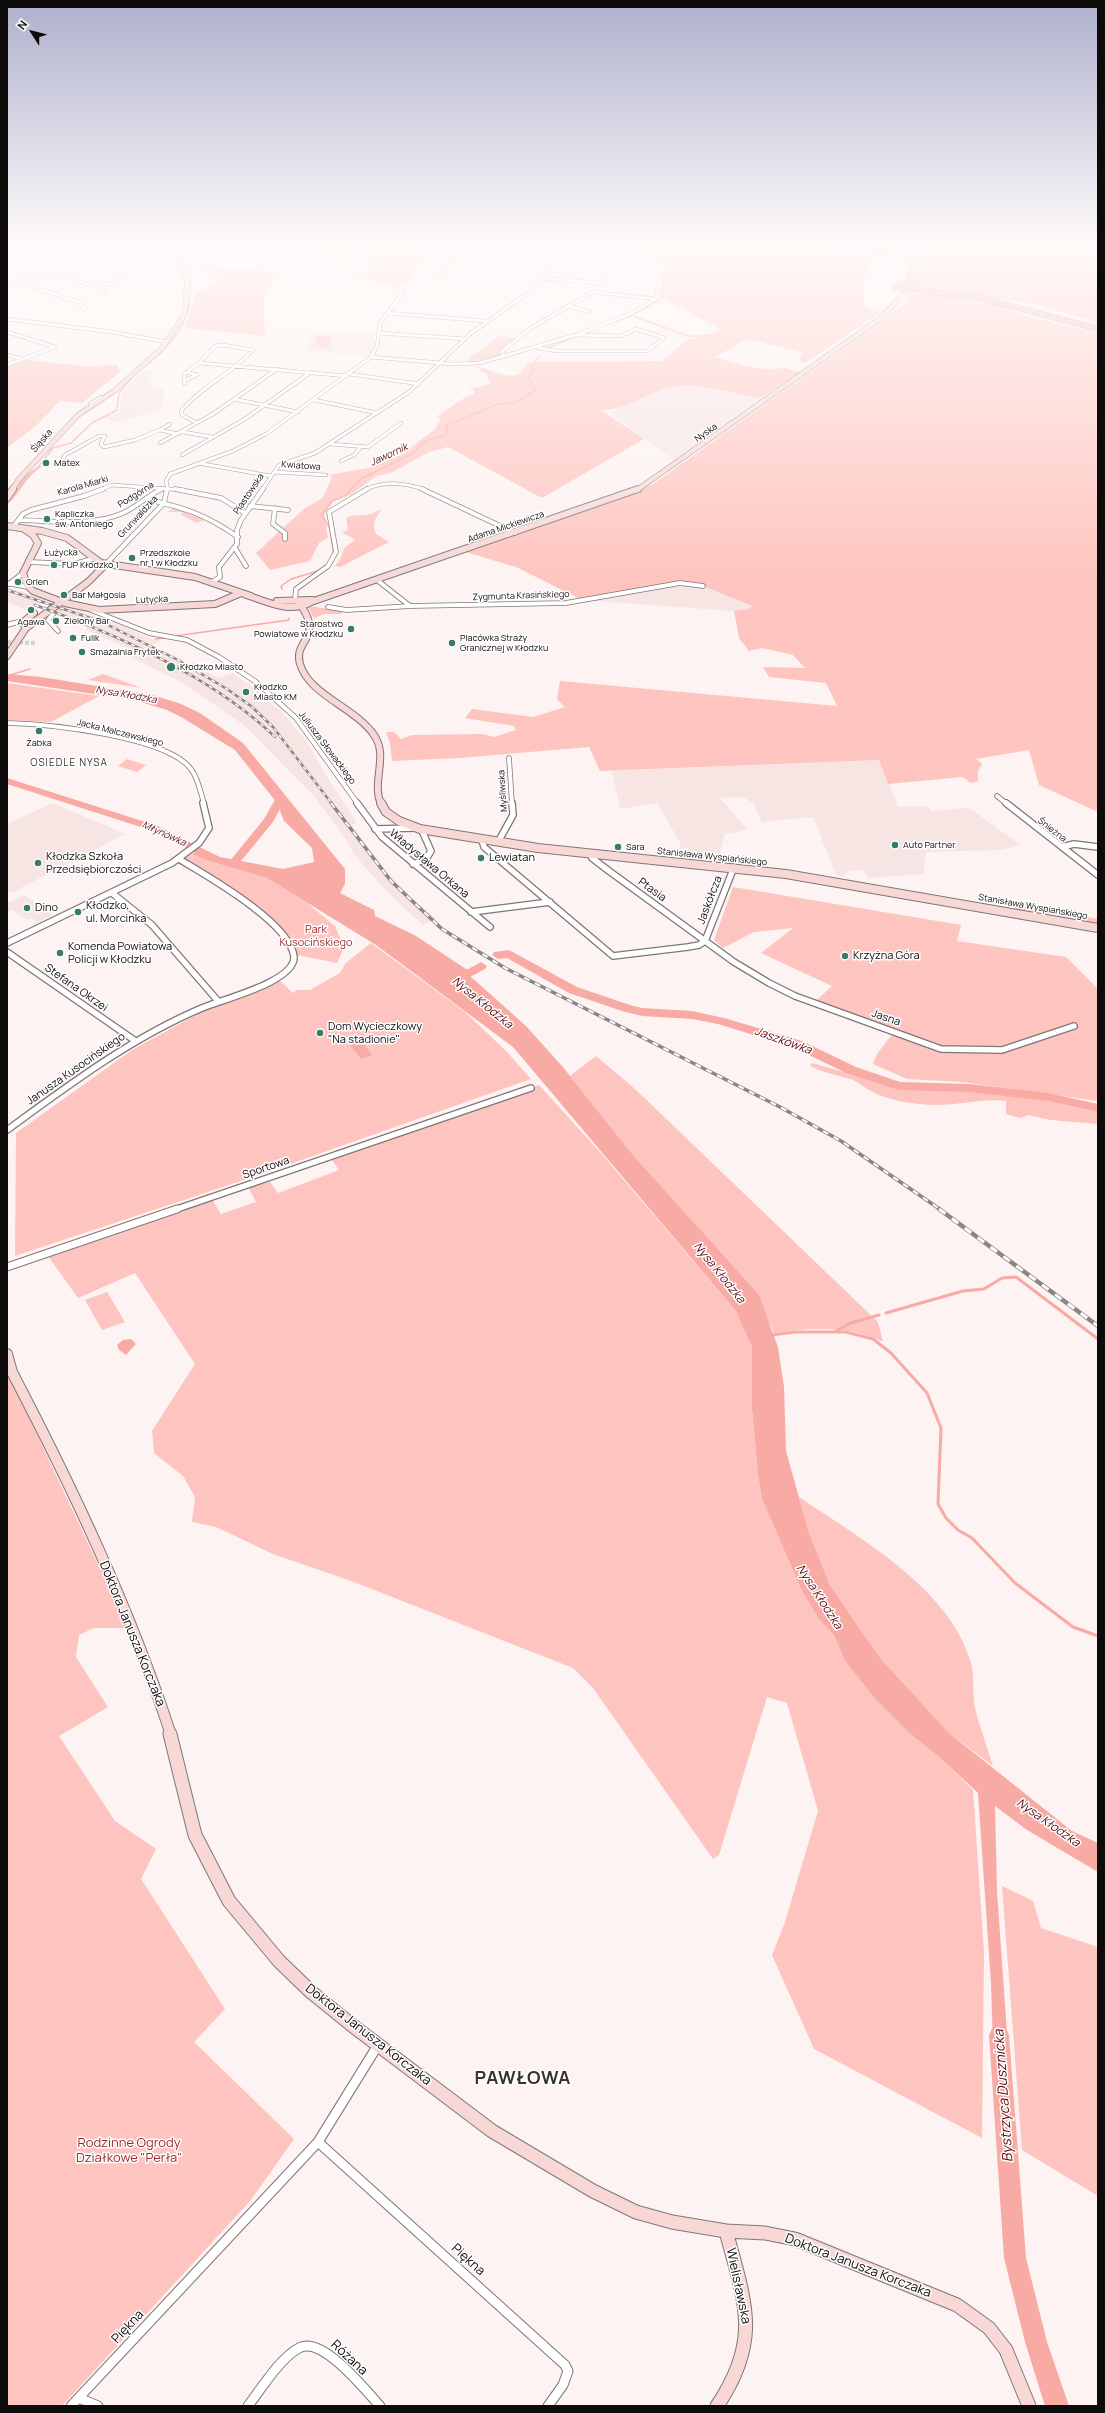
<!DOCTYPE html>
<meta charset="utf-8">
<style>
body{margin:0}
#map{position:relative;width:1105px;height:2413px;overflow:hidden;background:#fcf3f2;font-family:Manrope,sans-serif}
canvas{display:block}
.frame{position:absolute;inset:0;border:8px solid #0e0b0b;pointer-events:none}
.north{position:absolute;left:12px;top:12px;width:40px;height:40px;-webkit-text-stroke:3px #fff;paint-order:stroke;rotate:306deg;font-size:11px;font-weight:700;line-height:16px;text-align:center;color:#0e0b0b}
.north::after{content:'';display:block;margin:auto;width:14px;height:18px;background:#0e0b0b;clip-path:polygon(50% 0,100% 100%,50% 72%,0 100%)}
</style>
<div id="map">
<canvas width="1105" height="2413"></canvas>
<div class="frame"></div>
<div class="north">N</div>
</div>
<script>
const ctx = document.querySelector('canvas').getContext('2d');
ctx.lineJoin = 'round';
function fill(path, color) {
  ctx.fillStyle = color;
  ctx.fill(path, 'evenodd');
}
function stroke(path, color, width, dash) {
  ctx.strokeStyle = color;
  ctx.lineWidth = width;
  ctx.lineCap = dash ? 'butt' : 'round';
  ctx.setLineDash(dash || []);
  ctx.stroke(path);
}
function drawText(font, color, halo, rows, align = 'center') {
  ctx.font = font + ' Manrope,sans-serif';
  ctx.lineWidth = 3;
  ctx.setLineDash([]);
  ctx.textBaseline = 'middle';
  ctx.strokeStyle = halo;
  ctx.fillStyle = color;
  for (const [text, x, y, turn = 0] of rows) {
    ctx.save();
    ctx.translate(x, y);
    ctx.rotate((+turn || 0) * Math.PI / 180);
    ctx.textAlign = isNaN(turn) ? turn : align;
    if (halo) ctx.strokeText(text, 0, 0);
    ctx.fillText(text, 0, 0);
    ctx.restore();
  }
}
fill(new Path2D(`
 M313,331L375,334L374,346L369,356L304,351Z
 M141,371H153L150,375L153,389H165L162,409L116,423L105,418L120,411L122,393Z
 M677,386H693L760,398L674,460L612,415V411L657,391Z
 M679,582L701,584L752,606L749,609L734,611L582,600Z
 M7,587L47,600L30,612L7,602Z
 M61,606L106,619L155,640H162L151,645L189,664L193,663L218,678L233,673L254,688L284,714L307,742L330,782L357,823L351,825L387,872L411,898L436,919L423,925L391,896L351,851L353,850L315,797L244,725L181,682L123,653L129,649L86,630L87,627L85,625L51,612Z
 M880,760L898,807L928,806L931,811L969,808L1021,845L999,850L926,852L923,874L869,878L862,870L848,871L843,877L836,875L813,817L762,822L753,803L743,797L720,798L748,830L725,834L718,859L677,855L681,844L657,803L620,809L612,771Z
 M53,803L125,834L11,893L7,891V824Z
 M25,895L53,915L37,923L31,918L27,920L12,910L7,912V903Z`), '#f7e5e3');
fill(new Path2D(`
 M315,246H362L355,261L329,260L308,253Z
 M369,246H434L406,285L395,290L392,282L377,285L376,280H353L373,262L363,261Z
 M456,246H465L443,278L435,279Z
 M616,246H817C835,253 853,254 871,258L864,281V306L880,313L805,363L799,361L803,353L752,340L744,341L715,357C728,362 771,374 782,367L800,372L760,398C735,395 701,383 677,386C650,389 628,411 601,410L644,439L542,498L448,447L429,452L391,473L376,476L352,494L333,502L324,513L328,538L319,543L310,561L270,570L256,553L305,508L323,498L332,477L329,475L373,467L404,453L435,429L441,418L436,417L466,397L475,394L474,390L468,389L491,384L486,374L473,365C483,367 509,379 517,375C522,372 524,365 530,362L661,361L689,339L721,330L661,297L665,267L637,254L614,253Z
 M842,246H897L902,258L874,256Z
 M912,246H1098V323L1044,306L921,286L912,282L916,271Z
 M218,269L284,271L265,293L263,311L266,336L185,328L196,294L215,282Z
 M924,293L996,305L1022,315L1098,333V812L1039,785L1029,750L976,759L982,764L978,771V781L971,783L963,777L888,784L879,760L600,771L589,747L459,758L392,761L390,743L386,732H394L401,739L412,735L483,734L494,737L516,730L514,726L465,718L472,709L533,717L565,707L557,699L560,681L837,706L826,683L769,677L763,667L805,668L793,655L762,648L749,651L739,638L734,611L749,609L752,606L701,585L679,582L582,600L516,567L465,552L617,500L653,484L870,330L904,304L909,295Z
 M317,336H332L329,348H313Z
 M499,336L520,339L504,352L508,353L484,361L469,363V358Z
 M26,360L85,366L117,365L120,372L82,403L60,401L37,425L7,448V367Z
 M174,508L205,520L197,523L181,515L183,512H167Z
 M381,510C375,519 372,524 376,534L389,542L340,567L335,566L341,558L344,548L355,540L342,532L348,530L346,518C354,514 357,516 366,515C371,515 375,511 381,510Z
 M308,607L309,606L342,611L341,614H325L314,618Z
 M103,674L142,688L88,680Z
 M7,683L99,696L51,722L7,720Z
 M127,759L146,765L137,772L118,766Z
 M192,854L209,861L267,878L306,902L335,926L344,948L337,963L297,955L295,942L260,907L183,859Z
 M733,887L961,925L957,941L1066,957L1098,989V1101L962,1082L907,1079L873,1064L877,1054L896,1029L815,1002L832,986L761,953L793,928L754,932L723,948L714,940Z
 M1016,904L1098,919V924L1014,909Z
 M371,943L465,1012L506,1051L531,1079L262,1174L15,1256L16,1133L132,1050L205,1010L280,981L293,993L297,990H310L340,973L346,963Z
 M596,1056L635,1089L878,1322L883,1342C851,1326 808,1326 774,1334L772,1327L693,1222L633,1155L570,1076Z
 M812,1063L904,1089L988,1092L1043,1100L1098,1112V1124L1051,1120L1028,1115L1021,1118L1006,1114V1101C981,1098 958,1106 933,1105C913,1104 889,1101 871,1091C865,1088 859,1083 853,1080C838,1075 824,1073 810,1066Z
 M539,1085L600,1152L735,1310L752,1347V1409L758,1475L762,1499L801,1589L818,1618L834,1635L845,1661L875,1699L909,1733L938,1756L973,1790L984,1952L982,2138L814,2049L772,1955L784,1925L818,1811L787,1703L767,1697L719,1855L713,1859L593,1688L573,1668L354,1582L273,1554L216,1527L192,1522L195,1497L183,1476L154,1453L152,1431L195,1364L135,1273L78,1298L48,1256L212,1199L221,1214L256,1202L248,1187L270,1182L278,1193L339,1170L332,1160Z
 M107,1292L125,1322L102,1330L85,1300Z
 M7,1371L128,1628H94L79,1635L76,1657L108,1707L59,1736L115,1821L156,1849L141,1879L225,2009L194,2042L294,2139L251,2200L62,2406H7Z
 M799,1497C859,1538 950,1588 971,1663C975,1677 972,1693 975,1708C980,1728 987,1747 993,1766L949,1733L883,1661L864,1635L830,1585L809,1533Z
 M1002,1886L1033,1901L1041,1928L1098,1947V2196L1022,2150Z`), '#fec4bf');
fill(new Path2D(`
 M38,466H42C24,479 22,491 7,505V500L14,494L21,479Z
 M7,674L41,677L153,695L181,704L200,713L243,743L345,869V884L340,893L374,910L375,916L416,936L466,969H472L478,973L470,976L526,1026L562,1066L633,1155L759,1295L778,1347L784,1387L786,1451L809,1533L830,1585L864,1635L883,1661L949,1733L1072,1831L1098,1843V1872L1027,1830L995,1806L997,1891L1009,2062L993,2047L991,1983L978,1793L938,1756L909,1733L875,1699L845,1661L834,1635L818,1618L801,1589L762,1499L758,1475L752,1409V1347L735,1310L513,1047L376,945L267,878L209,861L192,854L201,848L220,857L283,869L314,862L312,848L284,821L277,803L235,750L181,717L167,710L134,700L7,681Z
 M362,1041L372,1055L361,1059L350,1045Z
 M131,1339L136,1344L126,1355L119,1350L117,1345L123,1340Z`), '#f8aba5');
stroke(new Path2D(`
 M178,246L190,269
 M661,299L664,291L661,281L666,268L660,264L663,246
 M652,304L660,300
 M633,316L688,336H722
 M602,326L630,316L651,305
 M548,348L577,336
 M149,363C181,337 195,313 190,271
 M38,467L53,448L71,443L92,423L117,410L119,393L134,375
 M332,544L330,529L322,515L332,501L346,495L359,480L415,452L421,444L430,439L447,435V425L499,404L515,403L537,389L531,386L532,381L528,377L534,371L532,369L533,363L540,356
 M333,546V554
 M282,589L281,586L291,579L321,570
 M175,636L289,620V618
 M155,639L166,638
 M7,676L30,669`), '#f8aba5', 1.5);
stroke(new Path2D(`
 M886,1313L963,1291L984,1289L1002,1278L1016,1277L1098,1339
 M834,1332L851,1323L879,1315
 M772,1335L795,1332H846L873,1339L891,1353L927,1393L941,1428L938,1504L946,1518L958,1530L972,1538L1015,1583L1073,1627L1098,1636`), '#f8aba5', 3);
fill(new Path2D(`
 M7,778L158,826L221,858L215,861L211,860L150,830L7,784Z
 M280,797L285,800L273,822L237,866H229V862L264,819L276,798Z
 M509,950L577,987L630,1005L642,1008L692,1011L724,1018L802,1041L856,1067L900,1082L970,1084L1048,1093L1098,1104V1112L1048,1101L970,1092L899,1090L846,1073L792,1047L718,1024L692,1019L642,1016L622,1011L569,993L507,958L498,959L492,955L494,952Z
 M481,962L487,966L485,969L462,981H454L452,978Z
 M999,2025L1006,2028L1009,2035L1026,2258L1047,2342L1069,2406H1045L1025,2342L1004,2258L989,2035L992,2028Z`), '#f8aba5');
stroke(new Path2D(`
 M54,613L64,607
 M7,642L35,643`), '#d8d0cf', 4, [4, 2]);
const streetFar4 = new Path2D(`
 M204,246L217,266L215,268
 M839,246L870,257L908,259
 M261,268L286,248L281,246
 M184,272L215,268L212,279
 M543,278L601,283L609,271L611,259
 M15,281L79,302L85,309
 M7,284L48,272L105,290
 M98,287L121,281L118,263L124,254L123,249
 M656,299L661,275
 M568,306L590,312
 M387,313L486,321
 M7,319L112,332L166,342
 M7,332L55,347L7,365
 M379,333L465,339
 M534,347L557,351H647L664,338L636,329L621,336L577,335
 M7,355L22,359
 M505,356L501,352L531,328L593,292L601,283
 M371,357L453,364L480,363L579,334L632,313L656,299L593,292
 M199,363L347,376
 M350,374L419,384
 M184,381L197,375L186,372
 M185,384L184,374L199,363L215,346L223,345L253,350C231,374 202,386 181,411L182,415L197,423
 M234,399L298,412
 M314,400L377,413
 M92,406L90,404L101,397
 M160,430L170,424
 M183,432L212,437
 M160,443L213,414L277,369
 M330,444L368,447L401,423
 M182,455L245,419L311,372
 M341,461L354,455L360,448
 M198,463L271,476
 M60,464L65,455L99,436H105L101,444L104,447L135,440L160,430L178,434
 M274,472L326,475
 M100,490L112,485L184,490
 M160,490L163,488
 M168,490L166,481L170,474L233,451L266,434L371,357L377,346L380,323L403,292
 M262,490L279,465L315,453L409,392L471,333L531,291L542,281L549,269L555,246
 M365,490C384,480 406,483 425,490`);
const streetFar3 = new Path2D(`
 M175,489L221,498L245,513
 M422,489L515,533
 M146,499C185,508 205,514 238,537
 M250,506L288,510
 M275,508L273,524L285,533V539
 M20,520C54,521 91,527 123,513C137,507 148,495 162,489
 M13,527L23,514L31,510L84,496L103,489
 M235,548L246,566
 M29,562L74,564L92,559
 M106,564L164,503L167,489
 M212,582L220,577L219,567L237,544V530L241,520L263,489
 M7,583L28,587
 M9,584L23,573
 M295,600L296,589L328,566L336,552L329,512L367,489
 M410,606L566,603L680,583L703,586
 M328,607L347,610L410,606L377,580
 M91,610L149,633L187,640L219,657L256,682L296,718L358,804
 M54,613L48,620L58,631
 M7,625L18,622L30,624
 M7,723C48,724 166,736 191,769C198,778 201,793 204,804
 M509,758L512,804
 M997,796L1007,804`);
const streetFar2 = new Path2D(`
 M357,803L382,837L490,927
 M1006,803L1098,875
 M375,829L416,828
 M482,840L484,847L613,956L688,947L699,945L705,941
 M498,842L513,815L512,803
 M1062,847L1074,844L1098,847
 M590,853L592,858L609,871L734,962L769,983L795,996L941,1049L1002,1050L1074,1026
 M413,864L426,859L431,851L423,833L424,830
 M112,893L152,925L218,1001
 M471,912L550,902
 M705,941L734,867
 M7,943L172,863L199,843L209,828L203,803
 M7,952L134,1040
 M7,1130C69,1085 131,1038 202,1008C220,1000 295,982 294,957C291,923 207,876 179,859
 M174,1210L531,1088`);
const streetFar1 = new Path2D(`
 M7,1267L177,1209`);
const street = new Path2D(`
 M318,2142L565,2365L568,2371L563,2385L548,2406
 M79,2398L98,2406
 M71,2406L318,2142L378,2045
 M248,2406C261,2389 280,2358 299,2348C322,2335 366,2391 380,2406`);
const secondaryFar4 = new Path2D(`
 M12,490L19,479L78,415L114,391L162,348L185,314L187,282L180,259L172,246
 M637,490L878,320L908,290`);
const secondaryFar3 = new Path2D(`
 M7,498L13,489
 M7,526L42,531L67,538L101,563L195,577L251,596
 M24,529L33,535L38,543L23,573L27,585L33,591L65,603L99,610L215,604L241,593
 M246,595C269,602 289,614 311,602L638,489
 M277,601L312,600
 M302,607C323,639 293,640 300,664C309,695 356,708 374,735C389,756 371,782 381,804
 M22,623L34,613
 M7,656L26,628L88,582L106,564`);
const secondaryFar2 = new Path2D(`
 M381,803L386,812L399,821L420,829L538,848L786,874L1098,928`);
const secondaryFar1 = new Path2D(`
 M7,1354L12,1372C73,1489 130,1609 171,1735`);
const secondary = new Path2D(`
 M170,1734L195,1835L229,1901L279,1961L311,1992L353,2026L492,2131L593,2191L636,2212L672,2222L726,2231L765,2233L795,2239L957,2305L989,2328L1006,2350L1029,2406
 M717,2406C762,2339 745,2303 726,2231`);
const primary = new Path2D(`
 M904,246L911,269L910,282L916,287L905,290L895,287L900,284H911
 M914,289L984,299L1098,329`);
stroke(streetFar4, '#7f7776', 4);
stroke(streetFar3, '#7f7776', 5.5);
stroke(streetFar2, '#7f7776', 8);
stroke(streetFar1, '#7f7776', 9);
stroke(street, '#7f7776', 11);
stroke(secondaryFar4, '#7f7776', 5.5);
stroke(secondaryFar3, '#7f7776', 8);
stroke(secondaryFar2, '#7f7776', 10);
stroke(secondaryFar1, '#7f7776', 12);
stroke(secondary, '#7f7776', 15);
stroke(primary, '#985551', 6);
stroke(streetFar4, '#fff', 3);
stroke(streetFar3, '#fff', 4);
stroke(streetFar2, '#fff', 5.5);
stroke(streetFar1, '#fff', 7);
stroke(street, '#fff', 9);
stroke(secondaryFar4, '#f7d8d6', 4.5);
stroke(secondaryFar3, '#f7d8d6', 6);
stroke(secondaryFar2, '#f7d8d6', 8);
stroke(secondaryFar1, '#f7d8d6', 10);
stroke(secondary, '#f7d8d6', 13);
stroke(primary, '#eeb1ad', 5.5);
const railFar2 = new Path2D(`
 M7,590L102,622L176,659L227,689L251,706L273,727L332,804
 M35,605C116,634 213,677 275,737`);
const railFar1 = new Path2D(`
 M331,803L391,881L442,929L505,968L780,1107L841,1141L941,1210`);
const rail = new Path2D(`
 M939,1209L1098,1326`);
stroke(railFar2, '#8c8585', 2.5);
stroke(railFar1, '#8c8585', 3.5);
stroke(rail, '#8c8585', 4.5);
stroke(railFar2, '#fff', 1.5, [4]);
stroke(railFar1, '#fff', 2, [6]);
stroke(rail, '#fff', 3, [8]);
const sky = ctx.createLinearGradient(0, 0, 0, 584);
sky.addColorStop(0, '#aeb0cd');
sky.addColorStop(0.42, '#fefaf9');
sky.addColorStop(1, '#fefaf900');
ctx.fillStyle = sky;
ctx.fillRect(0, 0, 1105, 584);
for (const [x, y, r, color] of [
 [46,463,4,"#397a69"],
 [47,519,4,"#397a69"],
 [132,558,4,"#397a69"],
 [54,565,4,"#397a69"],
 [18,582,4,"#397a69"],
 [64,595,4,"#397a69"],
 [31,610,4,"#397a69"],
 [56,621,4,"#397a69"],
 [351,629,4,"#397a69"],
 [73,638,4,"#397a69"],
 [452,643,4,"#397a69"],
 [82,652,4,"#397a69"],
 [171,667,5,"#397a69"],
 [246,692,4,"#397a69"],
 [39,731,4,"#397a69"],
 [895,845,4,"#397a69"],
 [618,847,4,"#397a69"],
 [481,858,4,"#397a69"],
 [38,863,4,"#397a69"],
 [27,908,4,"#397a69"],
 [78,912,4,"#397a69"],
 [60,953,4,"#397a69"],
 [845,956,4,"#397a69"],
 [320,1033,4,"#397a69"]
]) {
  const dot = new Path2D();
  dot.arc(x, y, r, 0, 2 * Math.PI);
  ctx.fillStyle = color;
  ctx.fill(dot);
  stroke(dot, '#fff', 1.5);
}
drawText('9px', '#0e0b0b', '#fff', [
 ["Nyska",706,433,-35],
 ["Śląska",42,441,-49],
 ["Kwiatowa",301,466,4],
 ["Karola Miarki",83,486,-16],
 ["Piastowska",249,494,-56],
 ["Podgórna",136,495,-32],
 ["Grunwaldzka",138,517,-47],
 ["Adama Mickiewicza",506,527,-19],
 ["Łużycka",61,553,-1],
 ["Zygmunta Krasińskiego",521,596,-2],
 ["Lutycka",152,600,-3],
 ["Jacka Malczewskiego",120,733,14],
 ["Juliusza Słowackiego",327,748,53],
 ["Myśliwska",503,791,-94],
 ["Śnieżna",1052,830,38],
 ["Stanisława Wyspiańskiego",712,857,6],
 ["Stanisława Wyspiańskiego",1033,907,10]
]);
drawText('9px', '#0e0b0b', '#fff', [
 ["Matex",54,463],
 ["Kapliczka",55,514],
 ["św. Antoniego",55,524],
 ["Przedszkole",140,553],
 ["nr 1 w Kłodzku",140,563],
 ["FUP Kłodzko 1",62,565],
 ["Orlen",26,582],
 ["Bar Małgosia",72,595],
 ["Zielony Bar",64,621],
 ["Agawa",31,622,"center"],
 ["Starostwo",343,624,"right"],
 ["Powiatowe w Kłodzku",343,634,"right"],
 ["Fulik",81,638],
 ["Placówka Straży",460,638],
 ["Granicznej w Kłodzku",460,648],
 ["Smażalnia Frytek",90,652],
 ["Kłodzko Miasto",180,667],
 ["Kłodzko",254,687],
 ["Miasto KM",254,697],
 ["Żabka",39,743,"center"],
 ["Auto Partner",903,845],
 ["Sara",626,847]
], 'left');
drawText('italic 10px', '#5f0c11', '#fff', [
 ["Jawornik",389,455,-25],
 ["Nysa Kłodzka",126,695,10],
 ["Młynówka",164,834,24]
]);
ctx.letterSpacing = '1px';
drawText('10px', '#373130', '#fff', [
 ["OSIEDLE NYSA",69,763]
]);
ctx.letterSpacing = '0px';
drawText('11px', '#0e0b0b', '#fff', [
 ["Kłodzka Szkoła",46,857],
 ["Przedsiębiorczości",46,870],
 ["Lewiatan",489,858],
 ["Kłodzko,",86,906],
 ["ul. Morcinka",86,919],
 ["Dino",35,908],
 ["Komenda Powiatowa",68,947],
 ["Policji w Kłodzku",68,960],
 ["Krzyżna Góra",853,956],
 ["Dom Wycieczkowy",328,1027],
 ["\"Na stadionie\"",328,1040]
], 'left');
drawText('11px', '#0e0b0b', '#fff', [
 ["Władysława Orkana",429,864,40],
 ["Ptasia",652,890,36],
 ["Jaskółcza",710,900,-69],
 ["Stefana Okrzei",76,988,35],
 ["Jasna",886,1018,19],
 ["Janusza Kusocińskiego",76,1069,-35],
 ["Sportowa",266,1168,-19]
]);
drawText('11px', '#972b2c', '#fff', [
 ["Park",316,930],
 ["Kusocińskiego",316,943]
]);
drawText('italic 12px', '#5f0c11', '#fff', [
 ["Nysa Kłodzka",482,1003,39],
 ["Jaszkówka",783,1041,20],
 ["Nysa Kłodzka",719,1273,51],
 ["Nysa Kłodzka",819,1597,57],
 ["Nysa Kłodzka",1048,1823,35]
]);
drawText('13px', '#0e0b0b', '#fff', [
 ["Doktora Janusza Korczaka",132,1634,68],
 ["Doktora Janusza Korczaka",368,2035,38],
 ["Piękna",468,2260,42],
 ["Doktora Janusza Korczaka",858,2266,21],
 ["Wielisławska",738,2286,78],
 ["Piękna",128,2327,-47],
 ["Różana",349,2358,43]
]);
drawText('13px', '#972b2c', '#fff', [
 ["Rodzinne Ogrody",129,2143],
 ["Działkowe \"Perła\"",129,2158]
]);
drawText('italic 14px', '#5f0c11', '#fff', [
 ["Bystrzyca Dusznicka",1004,2096,-94]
]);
ctx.letterSpacing = '1px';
drawText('bold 18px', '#373130', '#fff', [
 ["PAWŁOWA",523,2079]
]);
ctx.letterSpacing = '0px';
</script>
